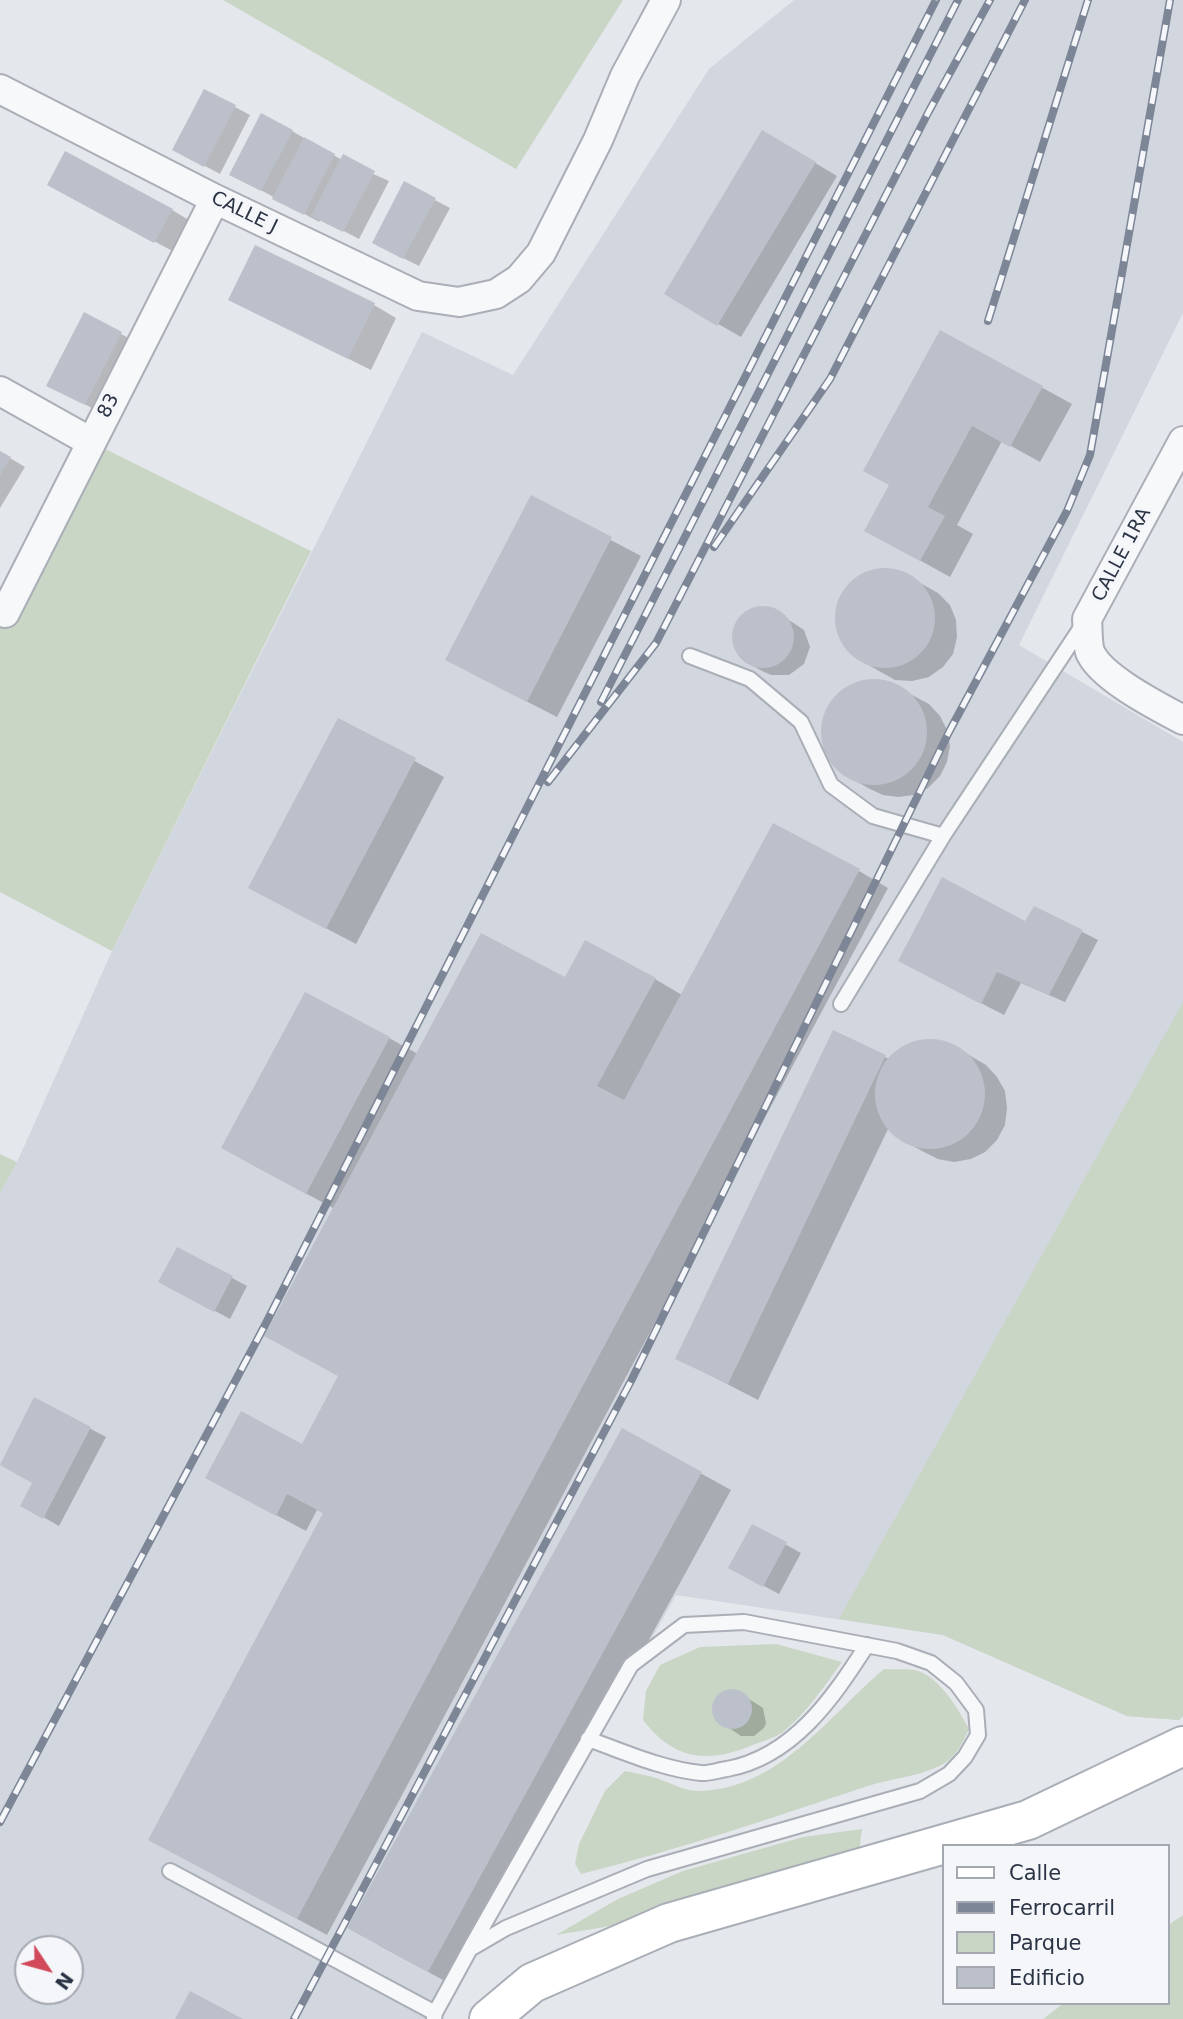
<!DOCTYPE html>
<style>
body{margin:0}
#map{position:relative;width:1183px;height:2019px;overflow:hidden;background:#e4e7ec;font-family:"DejaVu Sans",sans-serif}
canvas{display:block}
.legend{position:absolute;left:942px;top:1844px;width:228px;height:161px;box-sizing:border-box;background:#f4f6f9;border:2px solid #a4a8b1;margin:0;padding:9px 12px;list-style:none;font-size:21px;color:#2b3445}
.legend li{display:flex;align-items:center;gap:14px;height:35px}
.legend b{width:35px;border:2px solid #a4a8b1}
.north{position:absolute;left:14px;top:1935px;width:70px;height:70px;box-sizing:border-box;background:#f4f6f9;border:2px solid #a4a8b1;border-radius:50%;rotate:126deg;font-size:19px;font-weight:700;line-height:28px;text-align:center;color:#2b3445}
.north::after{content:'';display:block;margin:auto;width:24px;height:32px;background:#d1495b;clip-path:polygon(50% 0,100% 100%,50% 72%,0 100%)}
</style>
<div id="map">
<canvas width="1183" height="2019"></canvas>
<ul class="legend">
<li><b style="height:9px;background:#fff"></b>Calle</li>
<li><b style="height:9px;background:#7d8696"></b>Ferrocarril</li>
<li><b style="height:19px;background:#c9d6c5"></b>Parque</li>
<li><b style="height:19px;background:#bbc0ca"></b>Edificio</li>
</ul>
<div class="north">N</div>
</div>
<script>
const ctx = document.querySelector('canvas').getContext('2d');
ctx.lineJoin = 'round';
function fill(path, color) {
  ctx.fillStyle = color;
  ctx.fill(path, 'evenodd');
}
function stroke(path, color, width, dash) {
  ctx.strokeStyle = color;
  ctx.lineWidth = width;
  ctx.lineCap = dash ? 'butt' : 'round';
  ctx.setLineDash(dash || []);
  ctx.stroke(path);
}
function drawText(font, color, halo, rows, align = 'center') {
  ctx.font = font + ' "DejaVu Sans",sans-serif';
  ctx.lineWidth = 7;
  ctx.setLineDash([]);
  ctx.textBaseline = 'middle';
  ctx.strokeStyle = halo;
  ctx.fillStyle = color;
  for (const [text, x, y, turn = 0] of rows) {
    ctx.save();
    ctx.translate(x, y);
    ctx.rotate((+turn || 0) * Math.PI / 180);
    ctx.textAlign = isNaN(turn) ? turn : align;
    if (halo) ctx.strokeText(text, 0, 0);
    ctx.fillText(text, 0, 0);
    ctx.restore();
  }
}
fill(new Path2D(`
 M794,0H1183V313L1019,645L1183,742V1716L1179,1720L1127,1716L943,1635L676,1595L441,2019H0V1192L17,1162L112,951L422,332L513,375L709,69ZM28,1949H70V1991H28Z`), '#d2d6de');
fill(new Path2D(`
 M223,0H623L516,169Z
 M91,442L311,551L112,951L0,892V610Z
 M1183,1002V1716L1179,1720L1127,1716L943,1635L839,1619Z
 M0,1154L17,1162L0,1193Z
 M776,1644L842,1662C824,1687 807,1712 783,1732C775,1738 763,1741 753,1745C707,1764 674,1760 643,1720L646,1691L660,1665L700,1647Z
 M884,1669C894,1670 909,1668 918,1671C940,1678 959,1710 969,1729C961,1746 954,1761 935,1768C914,1777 890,1779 868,1786C773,1817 679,1850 581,1874L575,1864L579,1844L605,1791L625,1771C635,1773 646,1775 656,1778C669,1782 684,1791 697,1791C779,1790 827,1717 884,1669Z
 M862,1829L859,1853L629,1923L556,1935L618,1899L683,1871L803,1837Z
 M1183,1915V2019H1043L1064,2003H1167V1926Z`), '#c9d6c5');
fill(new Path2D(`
 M205,91L250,115L220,174L190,158Z
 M292,131L342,160L389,181L359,239L321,219L319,222L246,182Z
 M763,132L837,176L741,337L666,294Z
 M72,197L172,210L194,223L178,254Z
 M435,200L450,208L419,266L389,251Z
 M230,300L374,305L396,318L371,370Z
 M85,315L136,342L101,413L64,393Z
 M941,332L1072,404L1040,462L1002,441L957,525L973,534L950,577L896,547L891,485Z
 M0,452L25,467L0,508Z
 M531,498L641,556L557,717L477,676Z
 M885,569L900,572L938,593L950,605L956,620L957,637L953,654L943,667L929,677L912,681L895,680L856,658L845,647L838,634L836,619L838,603L846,590L856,579L870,572Z
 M761,608L772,609L804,630L810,647L804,664L789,675H771L762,671L746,662L735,644L734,635L737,624L743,616Z
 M871,681L889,683L929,704L940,716L947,730L950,746L947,762L940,776L928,788L914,795L898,797L883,795L868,788L844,774L832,761L824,745L823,727L828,710L839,696L854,685Z
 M339,720L444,777L356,944L280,904Z
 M859,871L888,888L327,1935L180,1856L325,1514L317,1510L306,1531L237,1494L303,1446L340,1376L335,1209L253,1165L389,1038L418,1054L565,980L655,979L682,995Z
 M1035,908L1098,940L1065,1002L1021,983L1004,1015L923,973L1026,924Z
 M833,1032L891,1060L909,1046L927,1041L945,1043L962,1051L986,1065L997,1077L1005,1091L1007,1108L1005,1125L997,1140L985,1152L971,1159L954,1162L938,1159L922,1151L899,1138L889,1127L758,1400L677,1358Z
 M178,1249L247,1286L230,1319L176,1290Z
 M34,1399L106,1437L59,1526L22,1505L34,1483Z
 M622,1430L731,1490L458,1988L378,1945Z
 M752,1526L801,1553L779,1594L745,1576Z
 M731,1691L738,1692L763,1708L766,1723L764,1728L754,1736H741L716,1719L714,1706L720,1696Z`), '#0003');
fill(new Path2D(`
 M204,89L236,105L204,167L172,150Z
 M261,113L293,130L261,191L229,175Z
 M762,130L816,162L717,326L664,294Z
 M304,137L335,154L304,215L272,199Z
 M65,151L173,209L154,243L47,185Z
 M343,154L375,171L343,232L311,216Z
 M404,181L436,198L403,259L372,243Z
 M255,245L375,303L348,359L228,300Z
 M84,312L122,332L85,405L46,386Z
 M940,330L1043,386L1010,447L972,426L928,507L945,516L920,561L864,531L889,485L863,471Z
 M0,451L11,457L0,475Z
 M531,495L612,537L527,702L445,660Z
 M835 618a50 50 0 1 1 100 0a50 50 0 1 1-100 0Z
 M732 637a31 31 0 1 1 62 0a31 31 0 1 1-62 0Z
 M821 732a53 53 0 1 1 106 0a53 53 0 1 1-106 0Z
 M338,718L416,758L326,929L248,888Z
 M773,823L860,869L297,1919L148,1840L323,1513L287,1494L276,1516L205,1478L241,1411L302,1444L338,1376L264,1336L481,933L565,977L585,940L656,978L597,1086L624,1100Z
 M942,877L1025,921L1034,906L1083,930L1049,995L997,972L981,1004L898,961Z
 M305,992L390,1037L306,1194L221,1148Z
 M833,1030L886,1055L728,1384L675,1359Z
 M875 1094a55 55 0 1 1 110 0a55 55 0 1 1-110 0Z
 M177,1247L233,1276L214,1312L158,1282Z
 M34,1397L91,1427L43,1519L20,1506L32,1483L0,1465Z
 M622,1428L702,1472L428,1972L347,1928Z
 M752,1524L787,1542L763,1587L728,1568Z
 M712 1709a20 20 0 1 1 40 0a20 20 0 1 1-40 0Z
 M190,1991L243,2019H175Z`), '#bbc0ca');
const lane = new Path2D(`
 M690,656L750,679L801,722L831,785L873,816L943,836
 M841,1004L943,836L1084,623
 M588,1739C625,1752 662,1769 701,1773C709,1774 719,1770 727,1769C793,1757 833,1698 867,1645
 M170,1871L435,2013L434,2019
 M435,2013L470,1949L506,1928L647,1869L920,1791L949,1774L965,1757L978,1735L976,1710L956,1683L931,1663L897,1651L744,1622L684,1625L631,1665L470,1949`);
const street = new Path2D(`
 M0,89L215,199L418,296L459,302L496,294L519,279L541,253L598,140L625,76L666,0
 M0,391L91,442
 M1183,441L1087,619C1088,629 1087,643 1090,652C1101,678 1159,707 1183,720
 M0,610L5,613L215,199`);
const secondary = new Path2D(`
 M489,2019L532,1983L669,1923L1028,1820L1183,1746`);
stroke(lane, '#a9aeb7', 18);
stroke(street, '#a9aeb7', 32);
stroke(secondary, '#a9aeb7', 42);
stroke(lane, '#f7f8fa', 14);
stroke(street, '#f7f8fa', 28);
stroke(secondary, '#fff', 38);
const rail = new Path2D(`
 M988,321L1088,0
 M714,547L830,379L1025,0
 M601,702L958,0
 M548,782L656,643L929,111L990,0
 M0,1822L264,1327L936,0
 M294,2019L631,1381L949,732L1067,511L1090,455L1170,0`);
stroke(rail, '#7d8696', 8);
stroke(rail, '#f4f6f9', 5, [16]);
drawText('19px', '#2b3445', '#f4f6f9', [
 ["CALLE J",244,213,26],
 ["83",109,406,-63],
 ["CALLE 1RA",1122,555,-62]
]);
</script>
